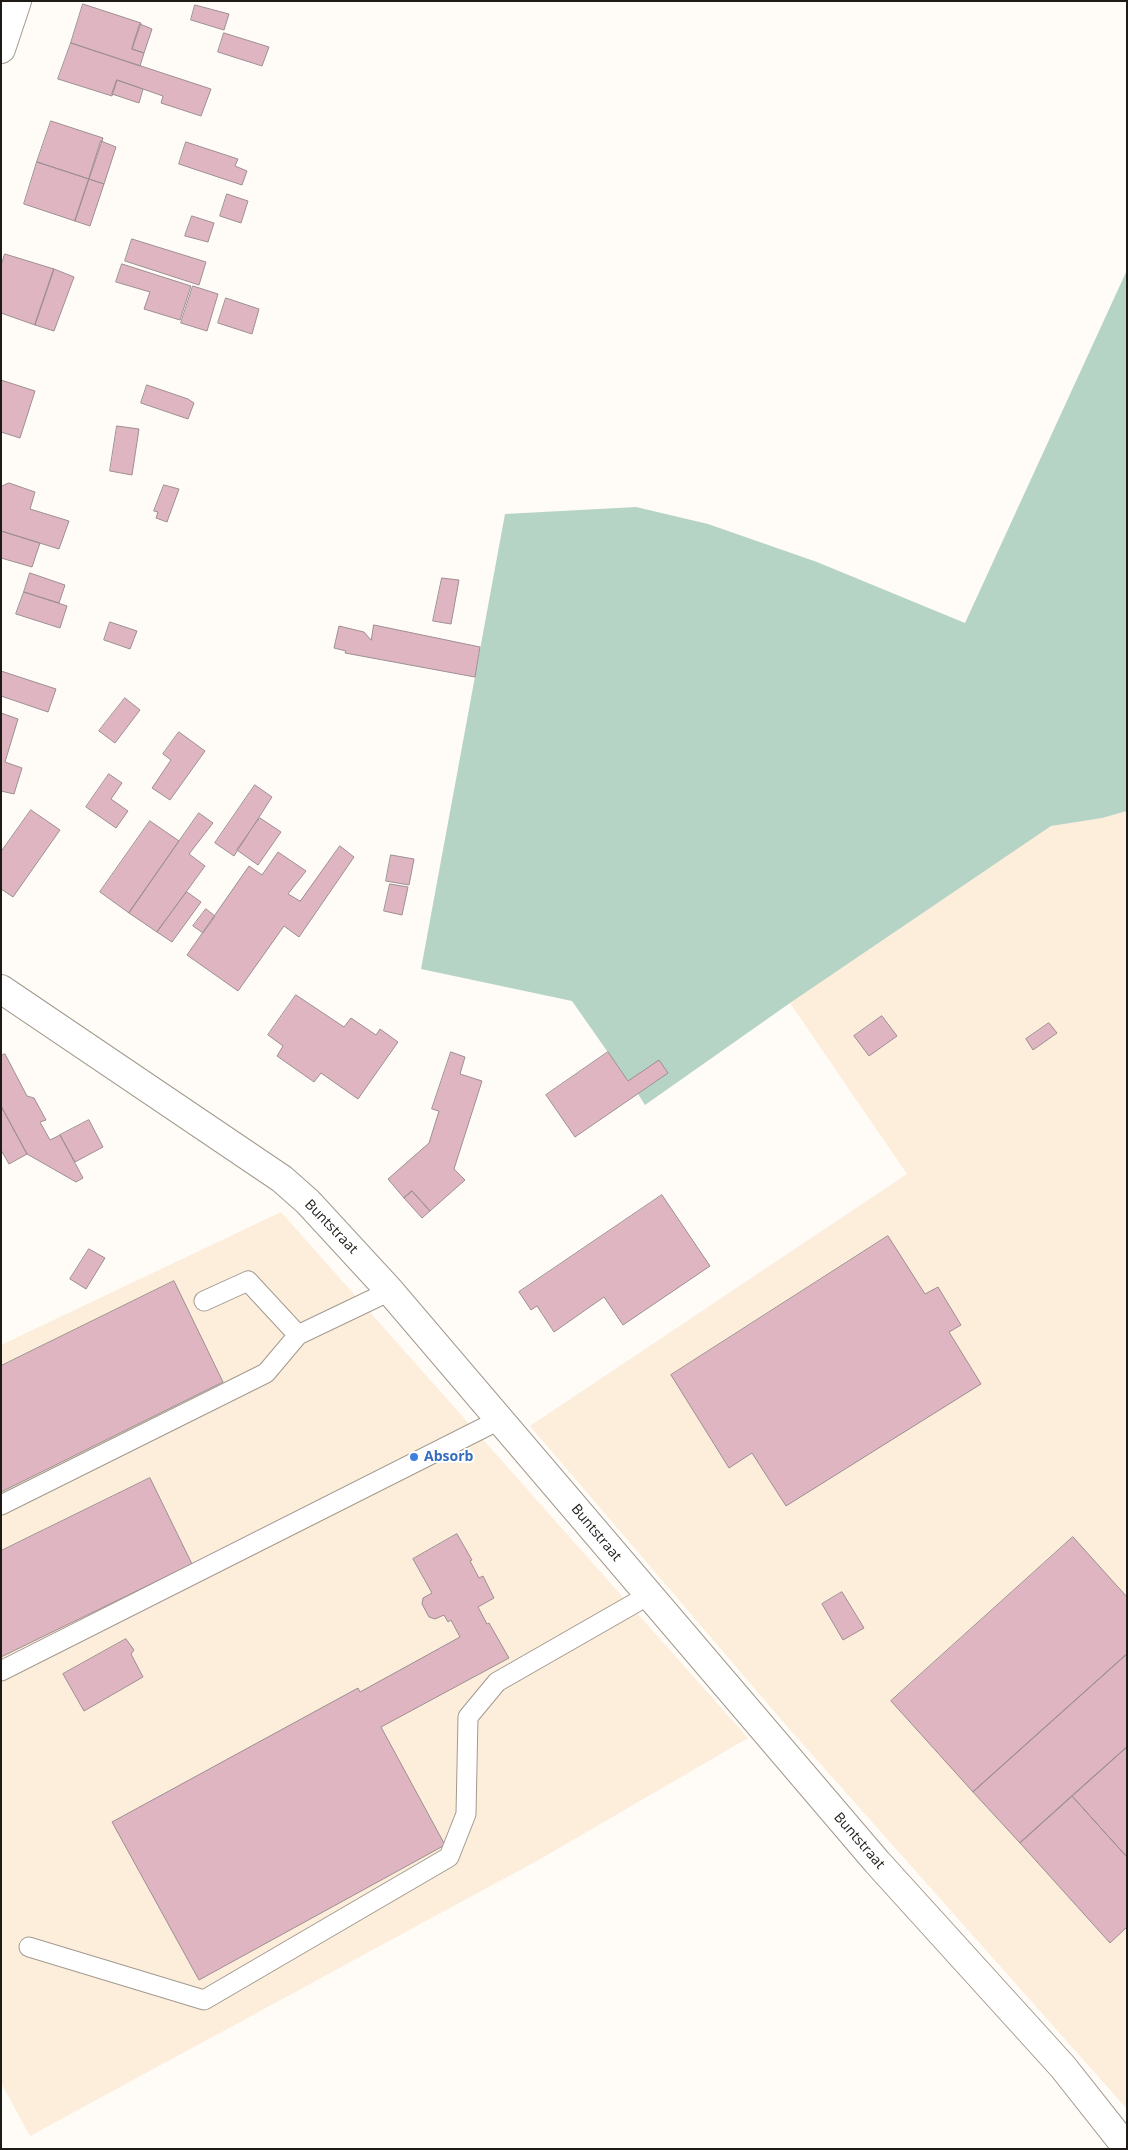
<!DOCTYPE html>
<style>
body{margin:0}
#map{position:relative;width:1128px;height:2150px;overflow:hidden;background:#fffbf6;font-family:"Open Sans",sans-serif}
canvas{display:block}
.frame{position:absolute;inset:0;border:2px solid #1e1b17;pointer-events:none}
</style>
<div id="map">
<canvas width="1128" height="2150"></canvas>
<div class="frame"></div>
</div>
<script>
const ctx = document.querySelector('canvas').getContext('2d');
ctx.lineJoin = 'round';
function fill(path, color) {
  ctx.fillStyle = color;
  ctx.fill(path, 'evenodd');
}
function stroke(path, color, width, dash) {
  ctx.strokeStyle = color;
  ctx.lineWidth = width;
  ctx.lineCap = dash ? 'butt' : 'round';
  ctx.setLineDash(dash || []);
  ctx.stroke(path);
}
function drawText(font, color, halo, rows, align = 'center') {
  ctx.font = font + ' "Open Sans",sans-serif';
  ctx.lineWidth = 4;
  ctx.setLineDash([]);
  ctx.textBaseline = 'middle';
  ctx.strokeStyle = halo;
  ctx.fillStyle = color;
  for (const [text, x, y, turn = 0] of rows) {
    ctx.save();
    ctx.translate(x, y);
    ctx.rotate((+turn || 0) * Math.PI / 180);
    ctx.textAlign = isNaN(turn) ? turn : align;
    if (halo) ctx.strokeText(text, 0, 0);
    ctx.fillText(text, 0, 0);
    ctx.restore();
  }
}
fill(new Path2D(`
 M1127,811V2109L785,1724L530,1426L907,1174L790,1003L1051,825L1102,818Z
 M281,1212L748,1738L542,1858L30,2136L1,2083V1345Z`), '#fdeedc');
fill(new Path2D(`
 M1127,270V811L1102,818L1051,826L790,1003L645,1105L638,1094L667,1073L628,1081L572,1001L421,969L505,514L636,507L708,524L817,562L965,623Z`), '#b6d4c5');
const building = new Path2D(`
 M83,4L141,23L132,49L144,53L140,66L71,43Z
 M195,5L229,14L224,30L191,20Z
 M140,24L152,29L144,53L132,49Z
 M224,33L269,47L262,66L218,52Z
 M71,43L211,89L201,116L161,103L163,96L117,80L112,96L58,79Z
 M117,80L143,89L139,103L112,94Z
 M51,121L103,138L89,179L37,162Z
 M101,141L116,147L104,184L89,179Z
 M186,142L238,159L235,166L247,171L242,185L179,164Z
 M37,162L89,179L75,221L24,204Z
 M89,179L104,184L90,226L75,221Z
 M227,194L248,201L241,223L220,216Z
 M192,216L214,223L208,242L185,236Z
 M132,239L206,262L199,285L125,261Z
 M5,254L54,269L35,325L1,313V266Z
 M122,264L191,286L180,320L144,309L150,292L116,282Z
 M54,269L74,277L54,331L35,325Z
 M193,286L218,294L207,331L181,323Z
 M226,298L259,309L252,334L218,323Z
 M1,380L35,391L20,438L1,432Z
 M147,385L188,399L194,403L188,419L141,403Z
 M117,426L139,429L132,475L110,471Z
 M9,483L35,492L30,509L69,521L59,549L1,531V487Z
 M164,485L179,489L167,522L156,518L158,512L154,511Z
 M1,531L40,543L32,567L1,558Z
 M30,573L65,585L59,603L24,592Z
 M442,578L459,580L451,624L433,621Z
 M24,592L67,606L60,628L16,614Z
 M110,622L137,631L130,649L104,640Z
 M374,625L480,647L475,677L345,653L346,651L334,648L339,626L364,632L371,640Z
 M1,671L56,689L48,712L1,696Z
 M125,698L140,710L115,743L99,731Z
 M1,713L18,719L5,762L22,768L14,794L1,791Z
 M179,732L205,751L170,800L152,788L171,760L163,754Z
 M109,774L122,783L111,799L128,811L116,828L86,807Z
 M255,785L272,797L234,856L215,843Z
 M31,810L60,830L13,897L1,889V852Z
 M199,813L213,823L189,854L205,866L157,932L129,913Z
 M260,818L281,832L258,865L237,850Z
 M150,821L179,841L129,913L100,892Z
 M340,846L354,857L299,937L284,926L238,991L187,955L249,866L262,875L278,852L306,871L288,894L300,901Z
 M391,855L414,859L409,885L386,881Z
 M390,884L408,887L402,915L384,911Z
 M187,892L201,902L172,942L157,932Z
 M206,909L215,916L203,933L193,926Z
 M296,995L344,1027L351,1018L376,1035L380,1029L398,1042L358,1099L321,1073L314,1082L277,1056L283,1046L268,1035Z
 M882,1016L897,1036L869,1056L854,1036Z
 M1049,1023L1057,1033L1033,1050L1026,1039Z
 M451,1052L465,1057L460,1074L482,1081L454,1169L465,1180L430,1211L412,1191L404,1198L388,1179L429,1143L439,1111L432,1109Z
 M608,1052L628,1081L659,1060L668,1073L575,1137L546,1095Z
 M5,1054L27,1096L34,1098L46,1120L40,1122L50,1140L60,1135L83,1178L76,1182L27,1154L1,1106V1056Z
 M1,1106L27,1154L9,1164L1,1150Z
 M89,1120L103,1147L75,1162L60,1135Z
 M412,1191L430,1211L422,1218L404,1198Z
 M662,1195L710,1266L623,1325L604,1297L554,1332L537,1306L531,1310L519,1292Z
 M888,1236L925,1294L938,1287L961,1325L949,1332L981,1384L786,1506L752,1453L729,1468L671,1375Z
 M89,1249L105,1258L86,1289L70,1279Z
 M174,1281L223,1382L1,1492V1366Z
 M150,1478L192,1564L1,1657V1551Z
 M457,1534L472,1560L470,1561L479,1578L483,1576L494,1598L478,1607L487,1624L489,1623L509,1658L381,1727L445,1845L199,1980L112,1822L358,1688L360,1692L460,1637L451,1620L448,1622L444,1615L435,1619L429,1617L422,1604L423,1598L432,1593L413,1559Z
 M1073,1537L1127,1597V1654L973,1792L891,1701Z
 M842,1592L864,1628L843,1640L822,1604Z
 M126,1639L134,1650L131,1654L143,1677L84,1711L63,1674Z
 M1127,1654V1747L1020,1843L973,1792Z
 M1127,1747V1857L1072,1796Z
 M1072,1796L1127,1857V1927L1110,1943L1020,1843Z`);
fill(building, '#deb5c1');
stroke(building, '#9d8f93', 1);
const lane = new Path2D(`
 M204,1301L248,1281L298,1335L390,1291
 M1,1505L266,1373L298,1335
 M1,1671L499,1420
 M29,1947L204,2000L449,1857L466,1814L468,1717L497,1682L649,1595`);
const street = new Path2D(`
 M1,49L17,1
 M1,989L282,1179L308,1202L390,1291L877,1862L1063,2067L1127,2148`);
stroke(lane, '#a29a8f', 21);
stroke(street, '#a29a8f', 30);
stroke(lane, '#fff', 19);
stroke(street, '#fff', 28);
for (const [x, y, r, color] of [
 [414,1457,5,"#3f7fe0"]
]) {
  const dot = new Path2D();
  dot.arc(x, y, r, 0, 2 * Math.PI);
  ctx.fillStyle = color;
  ctx.fill(dot);
  stroke(dot, '#fff', 2);
}
drawText('14px', '#1e1b17', '#fff', [
 ["Buntstraat",331,1227,46],
 ["Buntstraat",596,1533,50],
 ["Buntstraat",859,1841,49]
]);
drawText('bold 14px', '#366cbe', '#fff', [
 ["Absorb",424,1457]
], 'left');
</script>
